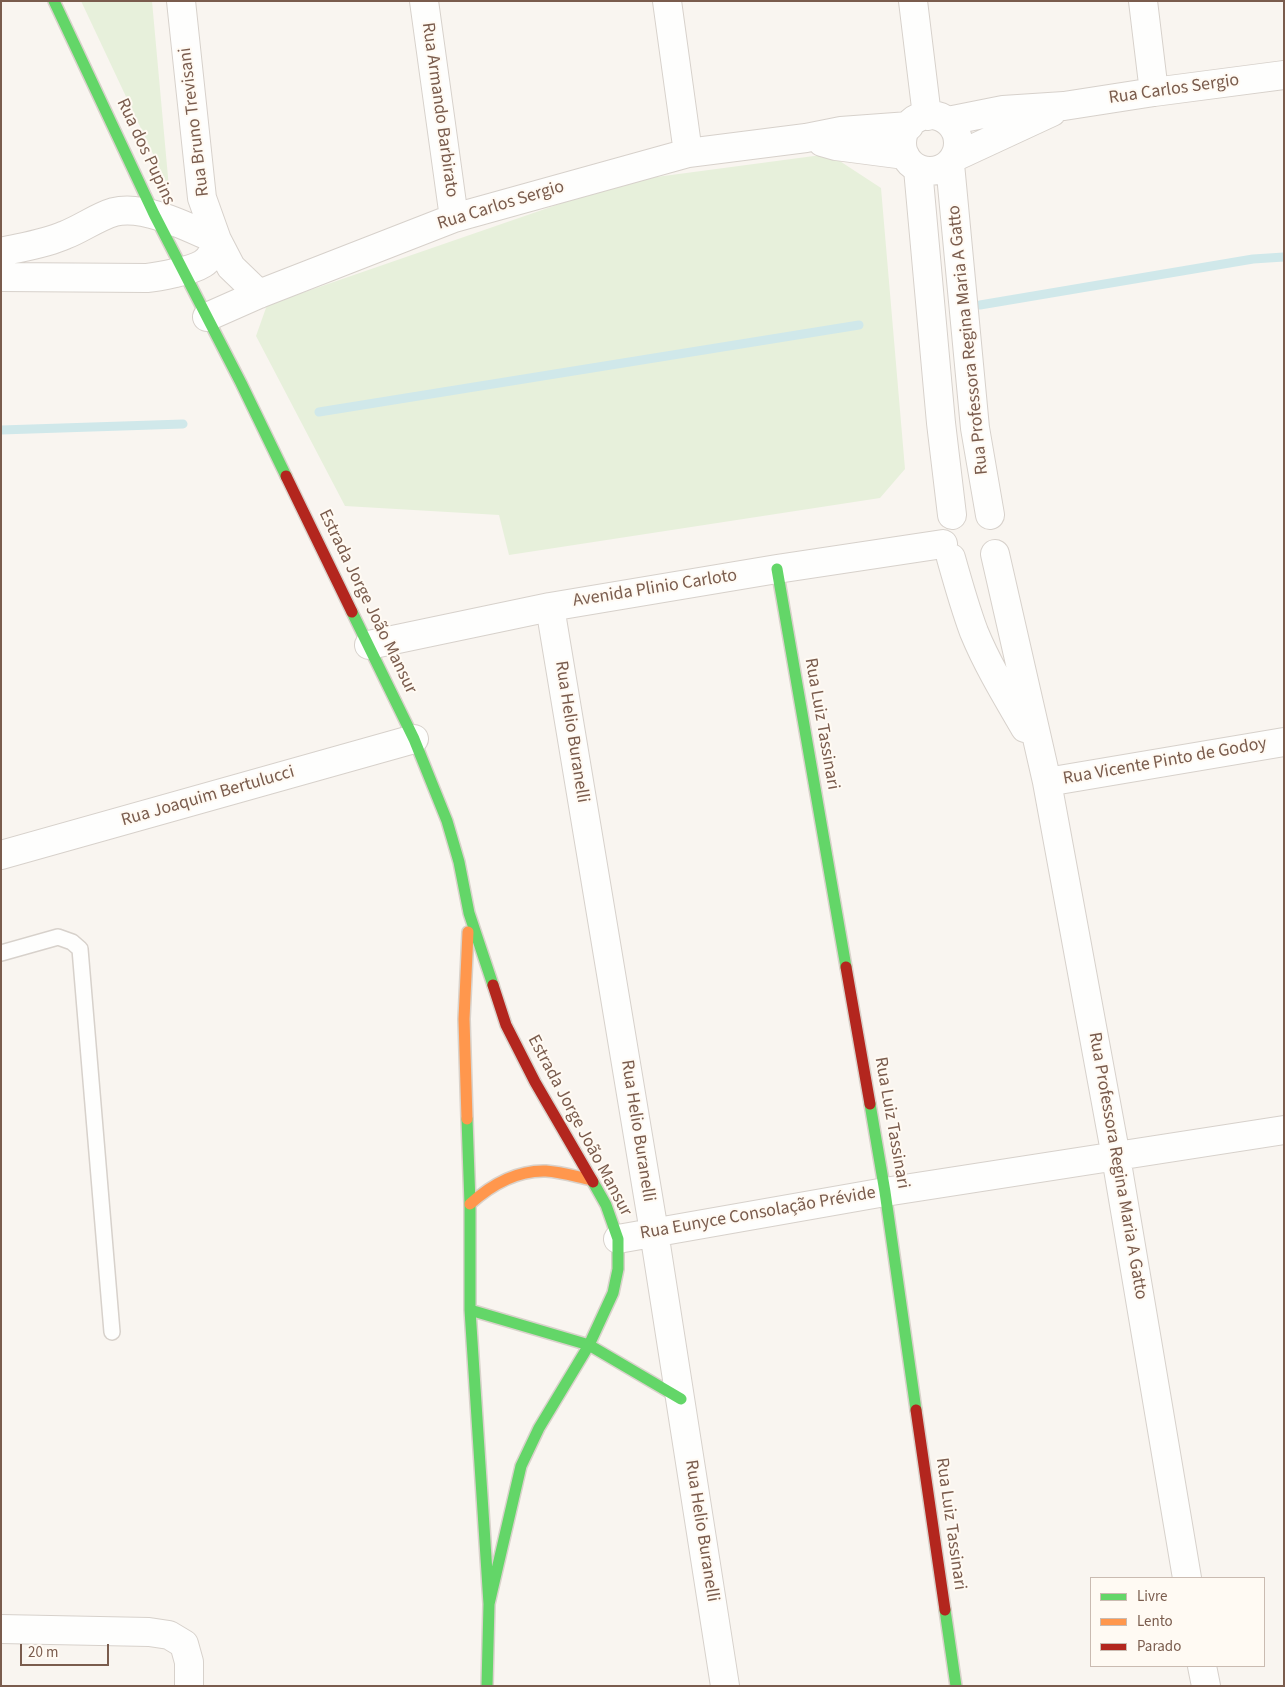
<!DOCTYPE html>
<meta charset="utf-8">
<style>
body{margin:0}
#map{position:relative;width:1285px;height:1687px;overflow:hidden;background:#f9f5f0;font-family:"Source Sans 3",sans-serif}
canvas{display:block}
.frame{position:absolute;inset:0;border:2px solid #7a5c4d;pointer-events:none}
.legend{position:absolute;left:1090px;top:1577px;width:175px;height:90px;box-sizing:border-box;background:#fffaf3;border:1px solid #cabbb1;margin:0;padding:6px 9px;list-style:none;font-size:15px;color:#7a5c4d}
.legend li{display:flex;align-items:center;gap:10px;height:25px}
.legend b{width:25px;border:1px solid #cabbb1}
.scale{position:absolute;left:20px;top:1644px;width:89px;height:22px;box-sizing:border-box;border:2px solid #7a5c4d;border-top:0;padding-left:6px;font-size:15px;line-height:18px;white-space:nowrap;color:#7a5c4d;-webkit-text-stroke:4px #fffaf3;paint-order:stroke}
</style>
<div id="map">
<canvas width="1285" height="1687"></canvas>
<div class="frame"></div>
<ul class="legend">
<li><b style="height:6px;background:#63d668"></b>Livre</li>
<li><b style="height:6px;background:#ff974d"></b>Lento</li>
<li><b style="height:6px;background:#b3261e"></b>Parado</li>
</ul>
<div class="scale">20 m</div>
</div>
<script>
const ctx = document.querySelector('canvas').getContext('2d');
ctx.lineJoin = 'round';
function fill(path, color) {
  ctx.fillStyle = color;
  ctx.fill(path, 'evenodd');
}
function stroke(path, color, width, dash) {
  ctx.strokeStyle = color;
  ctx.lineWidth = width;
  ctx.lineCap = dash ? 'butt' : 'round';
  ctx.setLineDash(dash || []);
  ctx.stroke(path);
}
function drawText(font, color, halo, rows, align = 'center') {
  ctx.font = font + ' "Source Sans 3",sans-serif';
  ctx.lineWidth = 4;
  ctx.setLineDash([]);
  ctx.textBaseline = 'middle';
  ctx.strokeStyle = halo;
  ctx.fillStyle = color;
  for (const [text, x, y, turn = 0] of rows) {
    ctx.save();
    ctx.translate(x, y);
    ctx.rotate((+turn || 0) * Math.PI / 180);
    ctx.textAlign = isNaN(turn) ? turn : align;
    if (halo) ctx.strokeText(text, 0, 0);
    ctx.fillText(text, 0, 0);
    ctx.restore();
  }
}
fill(new Path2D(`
 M81,1H152L169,188Z
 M829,154L881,188L905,469L880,498L509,555L499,515L345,506L256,336L267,305L626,181Z`), '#e7f0db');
stroke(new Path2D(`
 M980,305L1253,259L1284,257
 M319,412L859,325
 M1,430L183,424`), '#d0e8ea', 9);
const lane = new Path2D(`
 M1,953L58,937L72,942L80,949L112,1332`);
const street = new Path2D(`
 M181,1L202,198L217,240L231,267L259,294
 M424,1L454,218
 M667,1L688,153
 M913,1L927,116
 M1143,1L1154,92
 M902 143a28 28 0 1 1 56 0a28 28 0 1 1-56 0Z
 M948,121L1003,110L1064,106L1154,92L1284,75
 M822,142L836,146L905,155
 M955,157L1052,112
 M950,164L975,428L990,515
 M918,169L941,423L952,515
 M1,252C22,247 45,244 65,235C81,229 97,217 114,212C144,204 190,228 217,240
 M1,277L147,278C157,277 166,275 175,273C197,268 212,265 217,240
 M207,317L259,294L454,218L688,153L806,138L841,131L909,126
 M995,554L1047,782L1116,1157L1187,1578
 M951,558C958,583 965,608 974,632C988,666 1007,697 1025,728
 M550,607L654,1232L725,1686
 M369,645L550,607L777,569L943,544
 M1047,782L1284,742
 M1,855L414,739
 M618,1239L885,1192L1284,1130
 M1,1629L149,1632L169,1635L184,1644L189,1662V1686
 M1202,1666L1206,1686`);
const fast = new Path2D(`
 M54,1L154,214L241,383L286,476
 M777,569L846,967
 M352,612L414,739L447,821L459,862L469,913L493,985
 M870,1104L885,1192L916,1410
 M467,1119L470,1204V1310L489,1604L487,1686
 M470,1310L589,1345L681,1399
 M489,1604L521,1466L539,1428L589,1345L613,1293L618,1269V1239L606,1205L593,1182
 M945,1610L956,1686`);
const slow = new Path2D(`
 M467,1119L464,1019L468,932
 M470,1204C491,1185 516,1170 546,1171C562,1172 577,1177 592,1180`);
const jam = new Path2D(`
 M286,476L352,612
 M846,967L870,1104
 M493,985L506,1025L535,1082L593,1182
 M916,1410L945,1610`);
stroke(lane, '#d7d1cb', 18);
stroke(street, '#d7d1cb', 30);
stroke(fast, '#d9d2cb', 14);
stroke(slow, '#d9d2cb', 14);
stroke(jam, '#d9d2cb', 14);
stroke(lane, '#fefefd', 15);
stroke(street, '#fefefd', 28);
stroke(fast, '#63d668', 11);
stroke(slow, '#ff974d', 11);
stroke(jam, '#b3261e', 11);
drawText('18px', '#7a5c4d', '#fffaf3', [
 ["Rua Carlos Sergio",1174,90,-8],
 ["Rua Armando Barbirato",439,110,82],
 ["Rua Bruno Trevisani",195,122,-97],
 ["Rua dos Pupins",145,152,65],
 ["Rua Carlos Sergio",501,206,-17],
 ["Rua Professora Regina Maria A Gatto",969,340,-96],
 ["Avenida Plinio Carloto",655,589,-9],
 ["Estrada Jorge João Mansur",367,602,64],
 ["Rua Luiz Tassinari",821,724,80],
 ["Rua Helio Buranelli",571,732,81],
 ["Rua Vicente Pinto de Godoy",1165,762,-10],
 ["Rua Joaquim Bertulucci",208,797,-16],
 ["Rua Luiz Tassinari",891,1123,80],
 ["Estrada Jorge João Mansur",579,1126,62],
 ["Rua Helio Buranelli",637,1131,81],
 ["Rua Professora Regina Maria A Gatto",1117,1166,80],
 ["Rua Eunyce Consolação Prévide",758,1214,-10],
 ["Rua Luiz Tassinari",950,1524,82],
 ["Rua Helio Buranelli",701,1531,81]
]);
</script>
